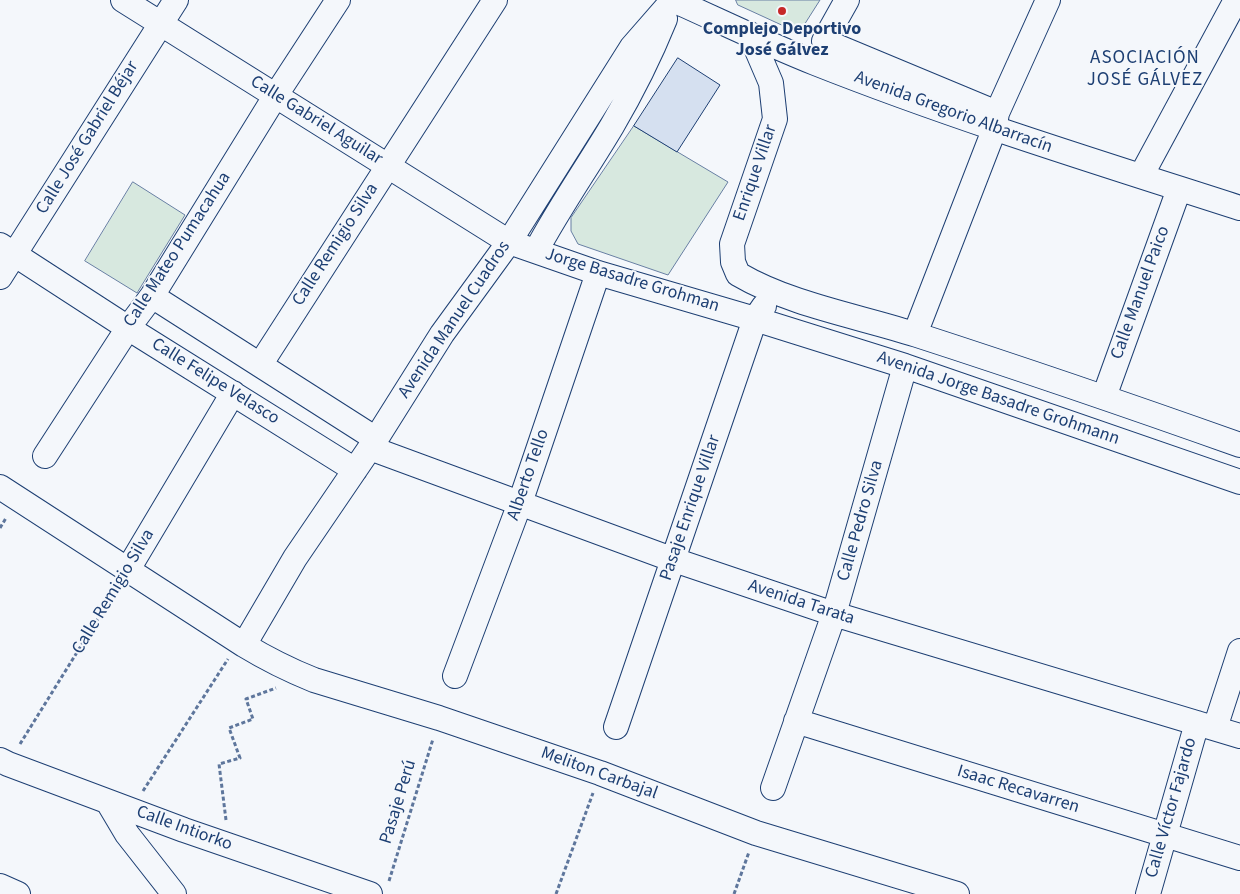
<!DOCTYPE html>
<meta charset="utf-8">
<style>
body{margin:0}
canvas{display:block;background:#f4f7fb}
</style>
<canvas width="1240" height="894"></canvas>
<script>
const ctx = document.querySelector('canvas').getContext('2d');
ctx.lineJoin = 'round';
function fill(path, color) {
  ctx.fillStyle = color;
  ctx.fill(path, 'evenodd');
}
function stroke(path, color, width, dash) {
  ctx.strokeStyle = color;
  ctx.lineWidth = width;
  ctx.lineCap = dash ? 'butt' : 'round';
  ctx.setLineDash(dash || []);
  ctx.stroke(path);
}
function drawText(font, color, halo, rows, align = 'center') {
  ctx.font = font + ' "Source Sans 3",sans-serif';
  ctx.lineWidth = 4;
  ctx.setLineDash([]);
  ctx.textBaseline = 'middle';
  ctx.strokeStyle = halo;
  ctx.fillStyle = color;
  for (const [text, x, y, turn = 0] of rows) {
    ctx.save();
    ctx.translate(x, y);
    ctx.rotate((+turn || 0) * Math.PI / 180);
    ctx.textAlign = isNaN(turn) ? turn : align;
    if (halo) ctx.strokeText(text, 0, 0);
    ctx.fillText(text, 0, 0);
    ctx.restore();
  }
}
const green = new Path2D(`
 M736,0H820L799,33L738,5Z
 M634,126L728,182L668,275L578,244L571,231V218Z
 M133,182L185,215L137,293L85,261Z`);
fill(green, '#d7e8df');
stroke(green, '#687fa3', 1);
const building = new Path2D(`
 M678,58L720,85L677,152L634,126Z`);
fill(building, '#d5e0f0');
stroke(building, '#1d3f73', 1);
const minor = new Path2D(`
 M123,0L509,242L598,273L755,319L905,366L1240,482
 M673,0C720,21 767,44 815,63C954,118 1097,162 1240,208
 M847,0L824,41L997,113
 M750,34L771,83L775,119L732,244L733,262L738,274C791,305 858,316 917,335C1025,370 1133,407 1240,445
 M1141,176L1236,0
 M0,245L128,328L355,470
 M536,251C559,208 587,168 612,126C632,92 650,56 665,19
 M0,277L176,0
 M152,296L376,439
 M915,334L994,130L997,113L1048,0
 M260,365L495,0
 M1104,397L1179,189
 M370,448L674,560L834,614L1240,736
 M45,456L128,328L152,296L276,95L338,0
 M0,487L244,645C267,659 289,670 314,680L439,718L600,773L756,833L957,894
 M127,571L233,393
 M244,645L295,558L376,439L442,334L509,242L632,47L673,0
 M455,676L520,503L598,273
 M796,721L1240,858
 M616,727L755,319L764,306
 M1215,728L1240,651
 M0,760L8,764L184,830L370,894
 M773,788L834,614L905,366
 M108,802L127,834L174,894
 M0,886L18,894
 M1148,894L1197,723`);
stroke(minor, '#1d3f73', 26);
stroke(new Path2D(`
 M0,528L6,518
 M20,744L117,588
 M143,791L228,659
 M226,820L219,764L240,758L229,728L253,719L246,699L276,688
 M389,881L433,739
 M556,894L593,793
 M734,894L749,852`), '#5e769c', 3, [4, 2.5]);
stroke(minor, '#f4f7fb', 24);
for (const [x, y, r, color] of [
 [782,11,5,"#c62828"]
]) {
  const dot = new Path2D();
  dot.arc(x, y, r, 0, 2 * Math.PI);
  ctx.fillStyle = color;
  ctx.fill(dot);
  stroke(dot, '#f4f7fb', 2);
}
drawText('bold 18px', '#1d3f73', '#f4f7fb', [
 ["Complejo Deportivo",782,30],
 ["José Gálvez",782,51]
]);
drawText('18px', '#1d3f73', '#f4f7fb', [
 ["Avenida Gregorio Albarracín",953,113,20],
 ["Calle Gabriel Aguilar",316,121,32],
 ["Calle José Gabriel Béjar",88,138,-58],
 ["Enrique Villar",756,173,-71],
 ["Calle Remigio Silva",336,245,-57],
 ["Calle Mateo Pumacahua",178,250,-57],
 ["Jorge Basadre Grohman",632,281,17],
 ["Calle Manuel Paico",1141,293,-70],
 ["Avenida Manuel Cuadros",455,320,-56],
 ["Calle Felipe Velasco",215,382,32],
 ["Avenida Jorge Basadre Grohmann",998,399,19],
 ["Alberto Tello",529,475,-71],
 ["Pasaje Enrique Villar",691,508,-71],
 ["Calle Pedro Silva",861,521,-74],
 ["Calle Remigio Silva",114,592,-59],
 ["Avenida Tarata",801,603,18],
 ["Meliton Carbajal",599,774,20],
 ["Isaac Recavarren",1018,790,17],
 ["Pasaje Perú",399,802,-73],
 ["Calle Víctor Fajardo",1172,808,-74],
 ["Calle Intiorko",184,829,20]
]);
ctx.letterSpacing = '1px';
drawText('19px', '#1d3f73', '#f4f7fb', [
 ["ASOCIACIÓN",1145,59],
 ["JOSÉ GÁLVEZ",1145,81]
]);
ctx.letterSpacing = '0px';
</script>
